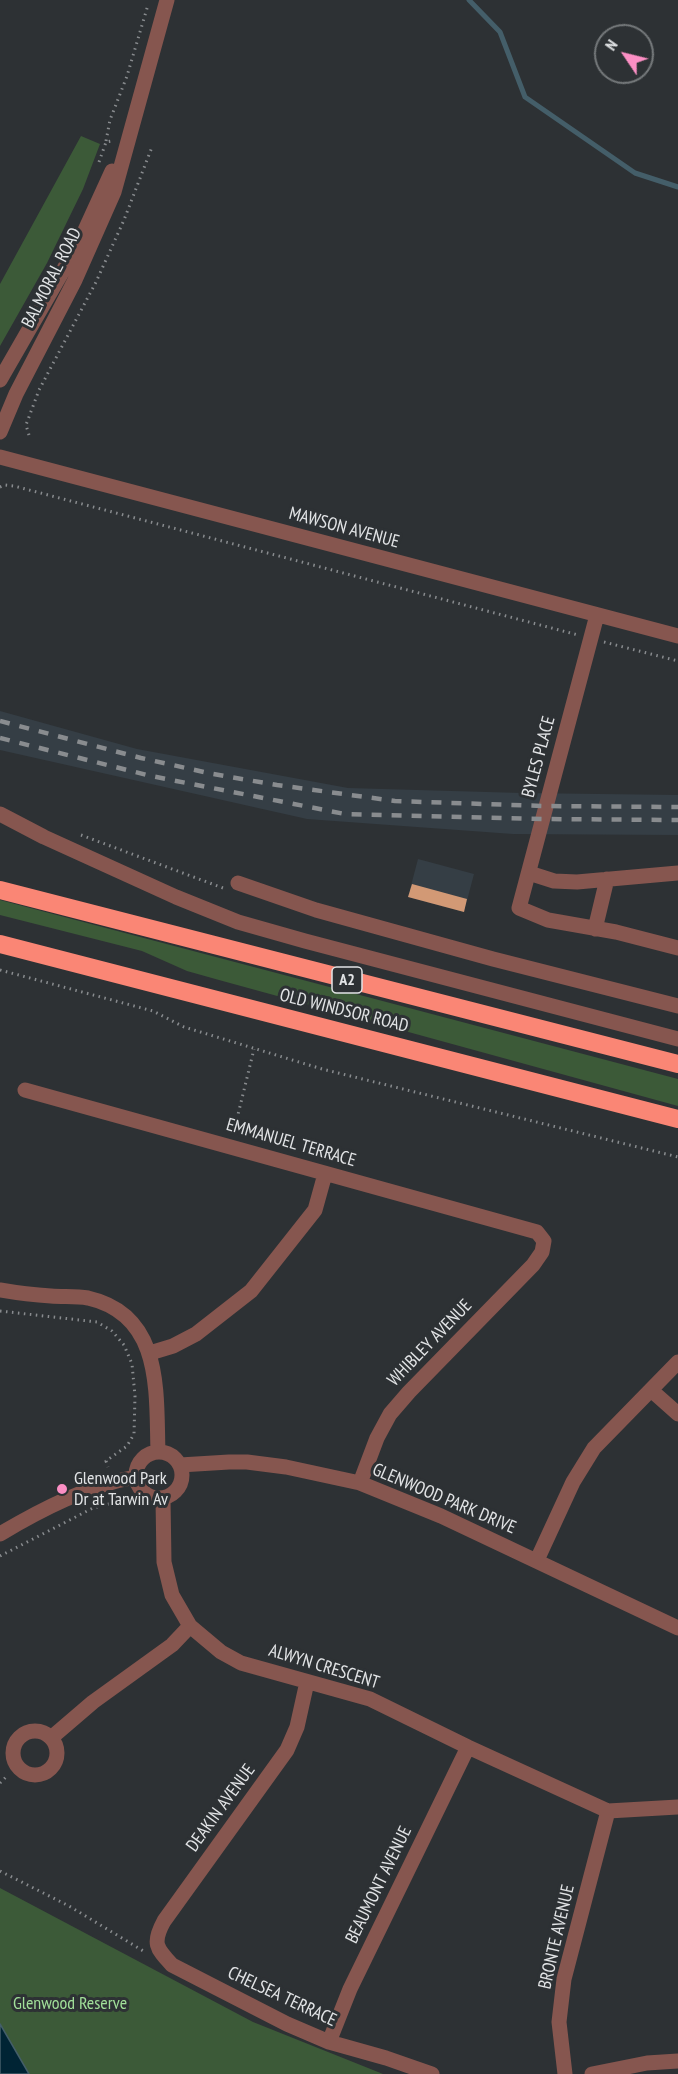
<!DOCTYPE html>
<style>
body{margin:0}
#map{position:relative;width:678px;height:2074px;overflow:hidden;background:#2d3134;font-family:"PT Sans Narrow",sans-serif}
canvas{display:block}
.north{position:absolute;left:594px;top:24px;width:60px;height:60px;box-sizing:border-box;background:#2d3134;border:2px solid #75797b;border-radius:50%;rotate:305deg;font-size:16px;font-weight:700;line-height:24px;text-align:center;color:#e2e4e6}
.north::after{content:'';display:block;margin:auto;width:21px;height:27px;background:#fb8fc4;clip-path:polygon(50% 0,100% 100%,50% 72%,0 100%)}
</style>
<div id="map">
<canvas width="678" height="2074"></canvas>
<div class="north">N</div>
</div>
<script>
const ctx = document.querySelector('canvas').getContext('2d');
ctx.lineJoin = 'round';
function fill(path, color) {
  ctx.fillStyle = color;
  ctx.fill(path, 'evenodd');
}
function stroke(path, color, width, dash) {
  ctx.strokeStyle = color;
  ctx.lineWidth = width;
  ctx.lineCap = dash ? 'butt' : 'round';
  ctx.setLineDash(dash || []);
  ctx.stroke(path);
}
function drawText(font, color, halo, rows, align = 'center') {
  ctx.font = font + ' "PT Sans Narrow",sans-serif';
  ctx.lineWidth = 6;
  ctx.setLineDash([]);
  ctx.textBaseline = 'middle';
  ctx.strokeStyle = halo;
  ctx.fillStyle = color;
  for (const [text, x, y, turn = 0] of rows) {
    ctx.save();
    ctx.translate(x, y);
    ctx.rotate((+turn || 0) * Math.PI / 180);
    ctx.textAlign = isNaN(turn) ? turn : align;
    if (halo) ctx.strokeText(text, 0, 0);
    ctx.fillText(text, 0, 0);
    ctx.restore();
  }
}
fill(new Path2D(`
 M0,711L137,749L348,788L522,793L678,795V835L513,834L307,819L0,750Z
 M418,859L474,874L464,912L408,897Z`), '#353e45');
fill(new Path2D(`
 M81,136L100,144L83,189L47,263L0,346V284Z
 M0,900L678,1079V1106L219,980L187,971L142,951L0,915Z
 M0,1888L253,2022L383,2074H0Z`), '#3c5a38');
const water = new Path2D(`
 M0,2024L29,2074H0Z`);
fill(water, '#002434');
stroke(water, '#445e69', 1.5);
stroke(new Path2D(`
 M469,0L500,32L525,97L635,173L678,187`), '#445e69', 5);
fill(new Path2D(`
 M412,884L467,899L464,912L408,897Z`), '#d29975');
stroke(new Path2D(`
 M106,141L110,120L127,76L148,5
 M99,162L106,142L112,141
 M29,435L26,425L39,390L96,282L124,220L152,147
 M0,487L5,485L14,486L578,635
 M604,642L678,661
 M81,835L223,888
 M0,970L153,1011L184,1027L322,1069L678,1157
 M234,1131L254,1049
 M0,1311L97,1322L112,1331L124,1345L132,1364L135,1396L134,1434L127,1446L106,1461L108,1467
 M0,1556L93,1508L117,1502L116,1496
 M0,1783L7,1776
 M0,1871L69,1906L145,1952`), '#898c8f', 3, [1.5, 4.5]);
stroke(new Path2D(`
 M0,380L80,241L112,171
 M0,432L16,394L75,280L114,192L167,0
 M0,457L678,636
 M597,615L519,908L548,920L616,932L678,948
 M0,814L44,837L176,897L238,922L305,941L678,1039
 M529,873L554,881L577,882L678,873
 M238,883L316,910L493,959L678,1006
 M595,929L607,879
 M25,1090L537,1232L544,1241L542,1252L533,1265L409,1392L390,1414L377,1438L360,1483
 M0,1290C17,1293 33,1295 51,1296C63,1297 76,1296 88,1298C163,1315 156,1392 158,1452
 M150,1353L173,1346L196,1334L251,1291L315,1210L325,1174
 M651,1390L678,1414
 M136 1475a23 23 0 1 1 46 0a23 23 0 1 1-46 0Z
 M180,1465L229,1462H247L286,1467L360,1483L441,1516L678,1628
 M163,1499L164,1562L172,1595L190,1626L221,1652L241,1663L370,1699L468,1747L608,1811L678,1807
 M0,1534C42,1509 87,1486 135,1477
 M537,1560L573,1482L594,1448L678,1362
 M307,1682L297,1727L287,1750L164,1921C152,1943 156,1948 172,1965L287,2024L329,2042L386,2058L432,2074
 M13 1753a22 22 0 1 1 44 0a22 22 0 1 1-44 0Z
 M51,1738L93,1702L172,1645L190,1626
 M329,2042L350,1989L468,1747
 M565,2074L559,2022L564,1979L608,1811
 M592,2074L647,2063L678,2061`), '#86564f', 15);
stroke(new Path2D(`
 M0,890L678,1064
 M0,944L678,1119`), '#fa8675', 18);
stroke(new Path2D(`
 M0,721L141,758L213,774L277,785L395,801L544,806L678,807
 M0,738L151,776L345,814L544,819L678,820`), '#898c8f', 4.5, [10, 10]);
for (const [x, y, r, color] of [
 [62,1489,6,"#fb8fc4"]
]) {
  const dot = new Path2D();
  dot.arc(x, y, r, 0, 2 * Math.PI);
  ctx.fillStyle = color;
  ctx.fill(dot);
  stroke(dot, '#2d3134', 2);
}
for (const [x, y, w] of [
 [347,980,30]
]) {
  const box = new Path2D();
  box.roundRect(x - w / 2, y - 13, w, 26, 4.5);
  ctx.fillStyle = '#2d3134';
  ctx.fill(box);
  stroke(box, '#e2e4e6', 1.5);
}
drawText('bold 16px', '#e2e4e6', null, [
 ["A2",347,980]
]);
drawText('18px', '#e2e4e6', '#2d3134', [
 ["BALMORAL ROAD",52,278,-63],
 ["MAWSON AVENUE",344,528,15],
 ["BYLES PLACE",539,757,-75],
 ["OLD WINDSOR ROAD",344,1011,14],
 ["EMMANUEL TERRACE",291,1143,16],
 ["WHIBLEY AVENUE",430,1343,-46],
 ["GLENWOOD PARK DRIVE",444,1499,23],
 ["ALWYN CRESCENT",324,1667,17],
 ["DEAKIN AVENUE",221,1808,-54],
 ["BEAUMONT AVENUE",379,1885,-64],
 ["BRONTE AVENUE",557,1937,-77],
 ["CHELSEA TERRACE",282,1997,25]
]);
drawText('18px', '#e2e4e6', '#2d3134', [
 ["Glenwood Park",74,1479],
 ["Dr at Tarwin Av",74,1500]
], 'left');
drawText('18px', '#a1df99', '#2d3134', [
 ["Glenwood Reserve",70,2004]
]);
</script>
